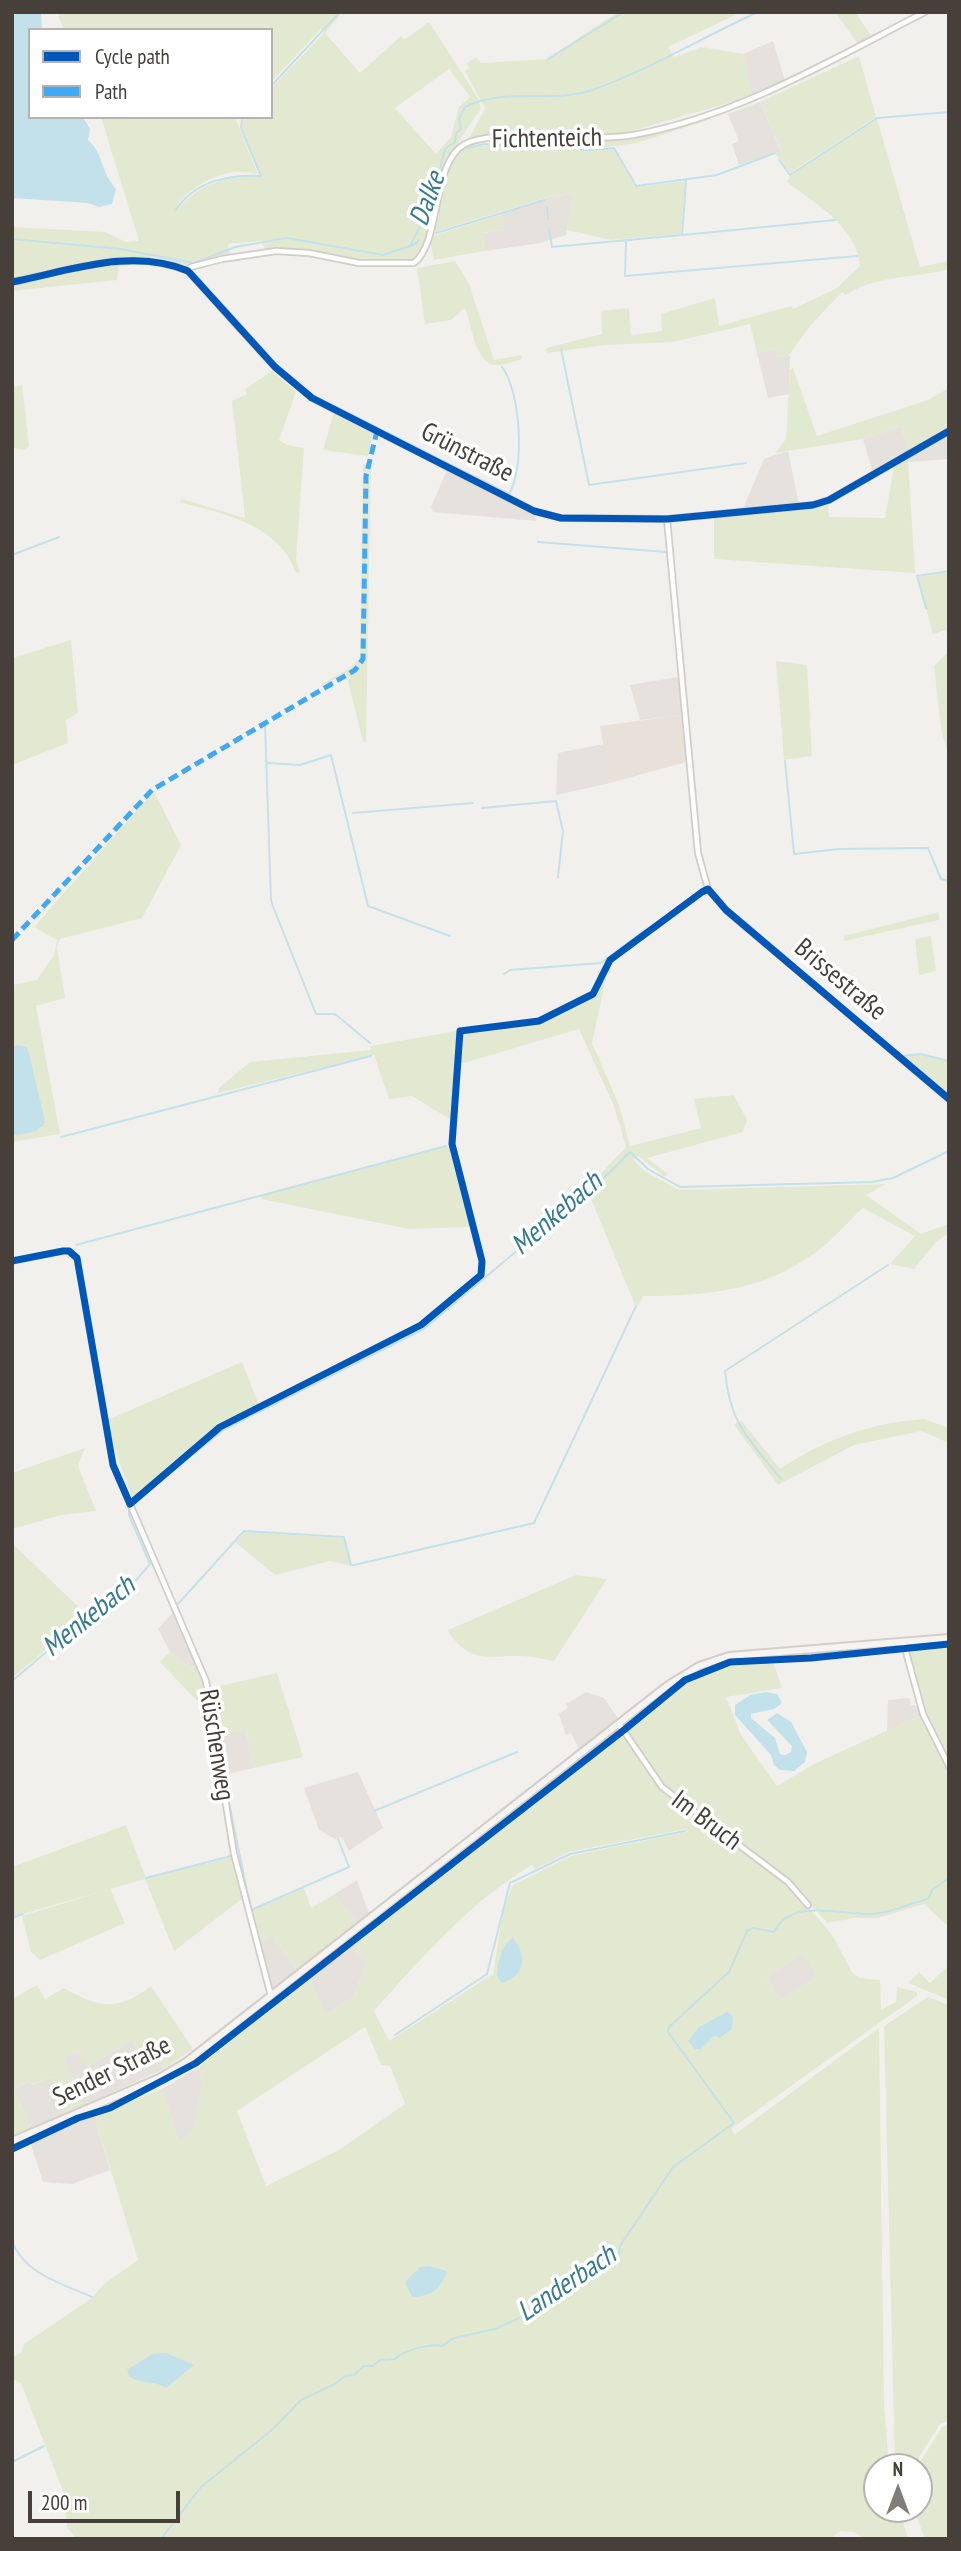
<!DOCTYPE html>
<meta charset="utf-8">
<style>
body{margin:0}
#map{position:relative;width:961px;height:2551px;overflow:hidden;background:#f2f0ed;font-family:"PT Sans Narrow",sans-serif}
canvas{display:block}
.frame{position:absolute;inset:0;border:14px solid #473f3a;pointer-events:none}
.legend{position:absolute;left:28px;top:28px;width:245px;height:91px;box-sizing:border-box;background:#fff;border:2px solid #b5b2b0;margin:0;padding:9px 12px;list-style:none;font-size:21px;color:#473f3a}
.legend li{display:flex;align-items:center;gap:14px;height:35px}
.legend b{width:35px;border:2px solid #b5b2b0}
.north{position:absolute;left:863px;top:2453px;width:70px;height:70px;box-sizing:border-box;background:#fff;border:2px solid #b5b2b0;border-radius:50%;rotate:0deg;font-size:19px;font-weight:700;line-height:28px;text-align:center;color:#473f3a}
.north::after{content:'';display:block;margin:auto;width:24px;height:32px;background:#837d79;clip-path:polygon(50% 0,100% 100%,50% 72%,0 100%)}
.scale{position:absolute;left:28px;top:2491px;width:152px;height:32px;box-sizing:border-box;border:4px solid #473f3a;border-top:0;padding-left:9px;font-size:21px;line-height:24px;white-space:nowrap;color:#473f3a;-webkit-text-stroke:5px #fff;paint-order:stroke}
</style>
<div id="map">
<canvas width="961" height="2551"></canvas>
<div class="frame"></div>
<ul class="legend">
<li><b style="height:9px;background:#0057b8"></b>Cycle path</li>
<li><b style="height:9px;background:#3fa9f5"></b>Path</li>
</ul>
<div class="north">N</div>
<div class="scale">200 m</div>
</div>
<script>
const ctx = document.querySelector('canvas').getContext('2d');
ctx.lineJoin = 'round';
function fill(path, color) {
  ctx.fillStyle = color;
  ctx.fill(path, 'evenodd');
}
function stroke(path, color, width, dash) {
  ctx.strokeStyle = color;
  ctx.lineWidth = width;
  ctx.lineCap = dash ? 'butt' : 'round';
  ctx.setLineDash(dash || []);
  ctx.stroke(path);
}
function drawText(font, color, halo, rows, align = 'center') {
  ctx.font = font + ' "PT Sans Narrow",sans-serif';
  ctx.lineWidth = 7;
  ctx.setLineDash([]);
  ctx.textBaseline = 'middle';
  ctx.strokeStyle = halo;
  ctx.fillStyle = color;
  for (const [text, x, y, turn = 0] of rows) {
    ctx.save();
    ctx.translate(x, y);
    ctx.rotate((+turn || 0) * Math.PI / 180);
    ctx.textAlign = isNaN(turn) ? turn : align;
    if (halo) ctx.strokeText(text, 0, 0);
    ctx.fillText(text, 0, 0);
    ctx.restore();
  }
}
fill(new Path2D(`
 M773,41L785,81L752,96L743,54Z
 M760,102L781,151L739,165L732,144L739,141L728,114Z
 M573,194L566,235L541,243L484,251L483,233L504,230L502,212L549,197Z
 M776,349L778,357L790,356L789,394L768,398L757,353Z
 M901,426L909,452L873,473L863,439Z
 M949,434V459L908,462V458Z
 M788,451L799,505L742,511L764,459Z
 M447,470L535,515L536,521L433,512L431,507Z
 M678,677L682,715L640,720L630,685Z
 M604,744L610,783L556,795L558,753Z
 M174,1611L198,1665L189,1667L170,1652L158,1629Z
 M586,1692L604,1698L619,1720L579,1749L571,1733L566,1735L559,1714L568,1708L566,1704Z
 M909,1698L911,1705L918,1706L921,1715L887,1731L888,1700Z
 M246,1730L253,1768L224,1775L218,1734Z
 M358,1772L383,1828L349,1851L342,1837L335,1839L319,1830L304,1788Z
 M357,1880L369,1914L357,1923L335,1894Z
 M272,1935L296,1970L273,1988L260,1942Z
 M351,1945L367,1963L353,1998L326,2014L308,1978Z
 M803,1953L818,1976L781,2000L766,1977Z
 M131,2040L151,2044L164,2069L84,2105L63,2057L78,2051L89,2067Z
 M199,2067L202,2082L194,2132L179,2142L162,2089Z
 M52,2077L67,2112L31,2129L14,2089L30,2081L32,2085Z
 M94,2115L110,2170L72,2184L43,2182L30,2142Z`), '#e5e1dc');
fill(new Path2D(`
 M682,715L686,762L610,783L600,726Z`), '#e7e1da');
fill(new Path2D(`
 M63,12H343L325,33L360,73L401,36L404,40L429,22L478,98L481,109C465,130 450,155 441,180C432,204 432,245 412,261L359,262L309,251L266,250L261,241L228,244L230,255L186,267L164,259L135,257L12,279V227L105,232L126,242L139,241L101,117H238L236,120L258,174C251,173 242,171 235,172C217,173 177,193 176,212C196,183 228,175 262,177L242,128V118L271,117V88L324,33L321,29L271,82V30H64L58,16ZM449,69L470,97L459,107L451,137L436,154L395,108Z
 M618,12H742L668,47L674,57L702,47L743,54L752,96L618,135H495L469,138L485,108L465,71L470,68L466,64L476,57L481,63L546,59Z
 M835,12H855L872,37L858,44Z
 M859,56L876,117L790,173L775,153L781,150L760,102Z
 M710,116L711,119L637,143L589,149L590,141L636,137Z
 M877,119L920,267L949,261V269C913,279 878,274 846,295L842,292L811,325L788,356L778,357L776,349L757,353L750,324L673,342L604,345L547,353L546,348L602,334L601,311L629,308L631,335L662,331L661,314L715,298L719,326L791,306L793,309L837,288L860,266C856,225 815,204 787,182L790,176Z
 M484,146L614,149L635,187L685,181L681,234L611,240L567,230L572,194L549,197L431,233C436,214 445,159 462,150C467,147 478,146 484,146Z
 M503,214L504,230L483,233L484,251L434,260L429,237Z
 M455,261L469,284L494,360L521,355L522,359C515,361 507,364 500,365C475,369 472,324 465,308L451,320L425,324L417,268Z
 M119,264L117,280L12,291V285Z
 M793,368L817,436L928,400L949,388V428L909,452L901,426L863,439L775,453L786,439L790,369Z
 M272,371L296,392L279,440L287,445L304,448L296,560L300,572L296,573C279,524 224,514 179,502L182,499L245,518L232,401L247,394L245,389Z
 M22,385L29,446L25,450L12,448V387Z
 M334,412L373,432L368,456L323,450Z
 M908,458L915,573L714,559V517L798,510L828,502L829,517L885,518L894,466Z
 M363,465H371L366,742H363L346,673L322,686V684L353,666L360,657Z
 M949,572V637L946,630L933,634L918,577Z
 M71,640L78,713L66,720L68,743L12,765V658Z
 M949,651V756L941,730L934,666Z
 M776,661L807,665L812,756L784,760Z
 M154,791L181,845L142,918L60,939L57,947L65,998L36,1006L60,1134L12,1142V1136L42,1128L29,1053L27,1048L12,1047V985L37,980L54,955L57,940L34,927Z
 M939,912V920L844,941V936Z
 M931,936L936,971L919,975L915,939Z
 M607,974L592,1043L619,1105L630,1146L701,1128L694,1099L734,1095L747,1120L743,1132L647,1158L668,1174L665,1177L638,1156L634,1160L644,1171L679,1190L886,1184L866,1195L921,1234L949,1224V1233L936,1242L914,1269L890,1264L915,1236L863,1208C850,1220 838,1234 825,1245C771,1290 710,1296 643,1296L638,1306L635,1305L589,1194L595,1190L590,1185L626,1147L614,1106L579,1029L457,1065L462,1034L540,1023L594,995Z
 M457,1031L451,1120L412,1096L389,1099L374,1055L218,1093L219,1088L250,1062L371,1050L370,1046Z
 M921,1054L949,1061V1096L902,1057Z
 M450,1145L470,1227L409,1229L261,1199L260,1196Z
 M242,1362L259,1405L220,1425L132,1498L105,1421Z
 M924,1419L949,1428V1443L921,1431L854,1445L778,1485L734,1425L741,1420L780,1469C825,1439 870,1423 924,1419Z
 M85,1448L78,1466L96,1511L61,1515L12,1529V1473Z
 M245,1532L344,1538L351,1566L330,1561L275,1575L235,1542Z
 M12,1543L87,1615L12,1678Z
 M576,1575L607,1579L554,1661C543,1659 531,1656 520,1656C488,1655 472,1665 449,1633L448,1630Z
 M949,1646V1760L925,1713L908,1649Z
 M170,1652L189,1667L198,1665L205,1682L209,1705L197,1701L160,1662Z
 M773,1662L782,1688L726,1697L741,1735L777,1786L816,1763L921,1715L949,1774V1927L924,1904L878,1918H855L827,1923L790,1880L665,1787L627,1731C657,1704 687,1672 729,1663C743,1660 759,1663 773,1662Z
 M277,1673L303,1757L253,1768L246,1730L218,1734L211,1688Z
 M624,1733L663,1793L787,1882L833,1936L851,1971L859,1978L880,1980L881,2010L896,2002L897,1987L917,1992V1996L731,2129L735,2134L879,2028L884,2402L889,2467H877V2509H899L908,2539H865L854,2532L840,2531L830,2539H76L67,2527L64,2494L21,2383L12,2379V2357L21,2353L24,2344L92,2298L104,2284L138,2260L94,2115L162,2089L179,2142L193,2132L202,2082L199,2067L308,1978L326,2014L353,1998L367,1963L351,1945ZM686,1829V1832L571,1856L513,1885L503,1909L493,1974L389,2041L374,2011C421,1958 471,1901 532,1865L535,1869L569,1852ZM803,1953L818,1976L781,2000L766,1977ZM365,2027L381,2065L390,2066L405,2104L339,2150L266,2186L237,2111Z
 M126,1825L146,1878L233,1857L243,1898L174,1951L145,1879L12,1917V1867Z
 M304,1888L311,1908L335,1894L357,1923L296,1970L272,1935L260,1942L251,1911Z
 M110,1889L125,1923L40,1960L31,1952L22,1916Z
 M949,1965V2000L908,1983L919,1972L930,1983Z
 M37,1985L45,1999L64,1988C99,2008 117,2012 151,1986L193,2049L164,2069L152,2044L137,2052L131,2040L88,2068L78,2051L64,2057L84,2105L67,2112L52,2077L31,2085L29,2081L14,2089L31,2129L12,2136V1999Z
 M928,1997L949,2005V2421L940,2424L913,2467H895L884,2026Z
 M949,2424V2539H925L914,2509H919V2467H917L942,2427Z`), '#e3e9d0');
fill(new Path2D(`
 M12,12H41L42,30H30V117L84,119L90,129L88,140C104,154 99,169 116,189L112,204L99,207L88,203L12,198Z
 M18,1045L27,1047L29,1053L45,1122C39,1134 25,1133 12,1136V1047Z
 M766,1692L777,1694L782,1703L774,1709L751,1714V1718L775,1738L780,1754L785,1755L791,1752L792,1746L767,1720L777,1713L791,1722L807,1752L805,1762L794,1771L780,1770L774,1765L771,1755L735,1715V1705L750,1695Z
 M513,1938C527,1955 526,1976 502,1983L497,1976C498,1962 501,1945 513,1938Z
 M727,2012L733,2017L732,2029L720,2038L714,2036L701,2049H695L688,2041L699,2027Z
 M429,2266L447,2271C440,2290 432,2296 412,2297L405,2282L420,2267Z
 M166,2353L194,2365L166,2388C155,2380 141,2385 129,2376L127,2370L152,2354Z`), '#c3e1ea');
stroke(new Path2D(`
 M548,59L624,12
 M271,86L340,12
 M467,148L484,144L589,150L614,148L636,186L717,175L775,153
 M779,160L790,175L877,118L949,112
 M547,207L548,219
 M176,210C194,181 230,174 261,176L241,128L242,117
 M549,229L552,247L682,235L686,181
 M436,233L545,200
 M683,235L835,220
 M12,239L120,249L194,263L235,247L287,238L383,255L410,246L431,205L445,149L455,142L456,133L461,129L459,119L465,107C503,87 551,104 592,90C649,70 703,37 758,12
 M626,240L625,276L857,256
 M412,246L419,240
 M219,310L256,350
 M561,349L589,485L746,463
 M332,405L509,494C525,468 521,392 502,367
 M538,542L666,552
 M12,555L59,537
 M926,608L917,576L949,571
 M265,725L271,900L274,909L316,1014H335L370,1043
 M785,761L794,854L839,849L928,848L941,879L949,881
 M268,763L300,765L331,755L368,906L450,936
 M482,808L556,801L563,831L558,877
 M353,813L473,803
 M504,974L510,970L601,963L646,929
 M901,1056L921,1054L949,1061
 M61,1137L371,1056
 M76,1245L446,1146
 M781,1479C749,1439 730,1425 725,1371L888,1265
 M133,1504L223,1430L424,1329L608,1174L630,1152L648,1169L680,1187L872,1182L893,1178L949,1151
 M178,1604L244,1531L344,1537L351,1565H354L534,1523L636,1306
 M12,1681L88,1617L125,1593L150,1564L129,1515V1508
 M12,1785V1789
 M226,1789L251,1910L349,1867L338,1839
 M374,1811L517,1752
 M146,1878L231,1856
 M12,1918L23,1914
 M395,2035L487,1974L510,1883L570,1854L685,1831
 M12,2241C24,2274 63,2284 92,2297
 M12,2462L44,2446
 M161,2539L201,2487L273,2429L301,2400L335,2384L345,2376L354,2375L364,2366H373L380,2360L395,2359C402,2351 431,2343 442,2346L454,2338L495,2329L542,2308L549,2296L579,2279L600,2261L619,2254L620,2246L673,2167L734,2123L668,2032L669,2027L729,1972L747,1931L753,1928L774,1932C791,1897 841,1915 870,1914C890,1914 909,1903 928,1899L933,1889L949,1878`), '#c3e1ea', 2);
const minor = new Path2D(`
 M188,271L191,267L222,259L276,251L309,253L359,263H414C442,241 431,162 465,144C498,127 589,143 633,135C738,116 831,60 925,12
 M12,282C69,271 132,247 188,271L275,367L312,398L534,511L561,518L667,519L813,505L829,500L949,431
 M667,519L698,853L708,889L726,910L949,1099
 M130,1504L206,1681L234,1854L271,1996
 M903,1641L923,1714L949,1766
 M619,1724L662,1787L788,1882L808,1905`);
const secondary = new Path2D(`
 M12,2141L159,2078L186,2062L668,1685L699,1666L729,1656L949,1638`);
stroke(minor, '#d0cdca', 8);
stroke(secondary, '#d3cec8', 10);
stroke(minor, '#fdfdfc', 4.5);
stroke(secondary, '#f6f4f1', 6);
stroke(new Path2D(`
 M12,940L152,790L355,670L363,659L366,476L377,431`), '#3fa9f5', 5, [10, 5]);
stroke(new Path2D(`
 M12,282C69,271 132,247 188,271L275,367L312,398L534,511L561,518L667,519L813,505L829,500L949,431
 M12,1261L63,1251H69L77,1258L113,1465L130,1504L220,1427L421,1325L481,1275L482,1261L452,1144L460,1031L539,1021L593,994L610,960L702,892L708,889L726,910L949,1099
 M12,2149L78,2118L110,2108L196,2063L624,1730L685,1680L730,1662L811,1658L949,1644`), '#0057b8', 7);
drawText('26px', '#473f3a', '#fff', [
 ["Fichtenteich",547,139,-1],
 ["Grünstraße",467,453,27],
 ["Brissestraße",840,980,40],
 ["Rüschenweg",216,1745,81],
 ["Im Bruch",706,1821,37],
 ["Sender Straße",112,2072,-26]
]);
drawText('italic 28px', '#377a91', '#fff', [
 ["Dalke",428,199,-70],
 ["Menkebach",557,1214,-41],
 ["Menkebach",89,1617,-39],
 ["Landerbach",567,2284,-34]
]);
</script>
